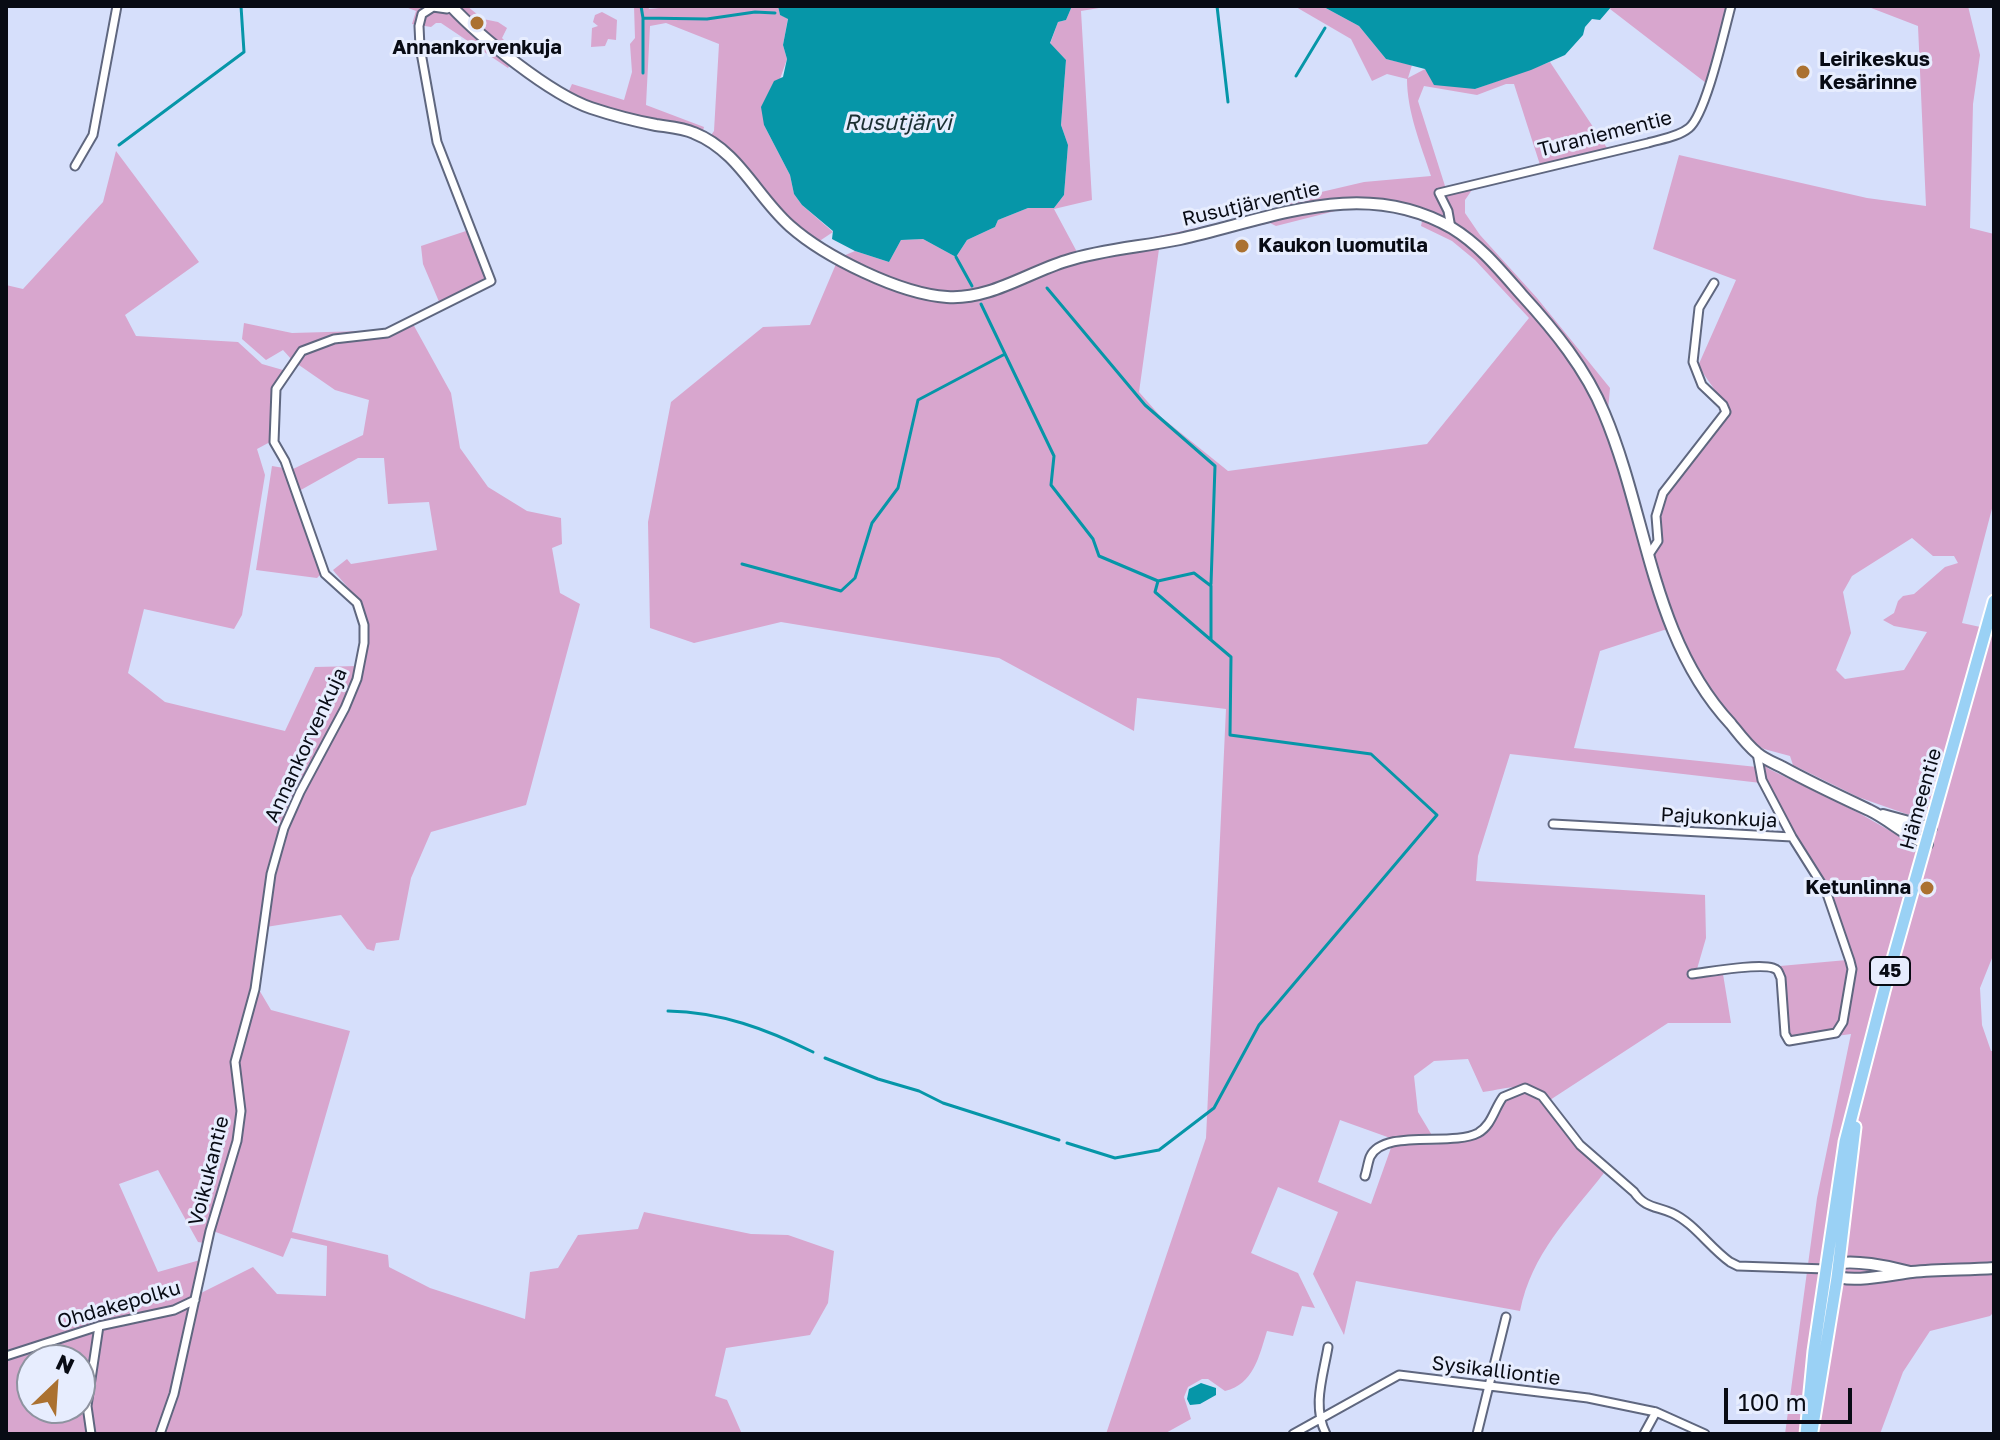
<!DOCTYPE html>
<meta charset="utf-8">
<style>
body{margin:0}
#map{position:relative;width:2000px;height:1440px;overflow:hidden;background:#d6dffb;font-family:"Golos Text",sans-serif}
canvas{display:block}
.frame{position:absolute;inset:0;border:8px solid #080b14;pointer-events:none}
.north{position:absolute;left:16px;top:1344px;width:80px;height:80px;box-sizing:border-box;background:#e7edfe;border:2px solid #8e93a0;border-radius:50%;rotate:25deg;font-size:22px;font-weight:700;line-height:32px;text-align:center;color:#080b14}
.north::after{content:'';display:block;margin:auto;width:28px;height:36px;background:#ab7130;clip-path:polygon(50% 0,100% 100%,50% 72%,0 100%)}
.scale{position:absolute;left:1724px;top:1388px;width:128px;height:36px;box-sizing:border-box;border:4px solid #080b14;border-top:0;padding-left:10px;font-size:24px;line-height:28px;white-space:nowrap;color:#080b14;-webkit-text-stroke:6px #e7edfe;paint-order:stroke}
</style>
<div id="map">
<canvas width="2000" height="1440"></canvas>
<div class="frame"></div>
<div class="north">N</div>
<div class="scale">100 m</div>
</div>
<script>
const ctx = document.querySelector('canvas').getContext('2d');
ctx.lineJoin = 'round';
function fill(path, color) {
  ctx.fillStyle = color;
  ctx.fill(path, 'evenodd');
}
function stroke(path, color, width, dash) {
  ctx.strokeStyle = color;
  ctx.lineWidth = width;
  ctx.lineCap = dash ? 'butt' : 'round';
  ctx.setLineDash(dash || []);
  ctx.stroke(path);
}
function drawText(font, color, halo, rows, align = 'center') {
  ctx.font = font + ' "Golos Text",sans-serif';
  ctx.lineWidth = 6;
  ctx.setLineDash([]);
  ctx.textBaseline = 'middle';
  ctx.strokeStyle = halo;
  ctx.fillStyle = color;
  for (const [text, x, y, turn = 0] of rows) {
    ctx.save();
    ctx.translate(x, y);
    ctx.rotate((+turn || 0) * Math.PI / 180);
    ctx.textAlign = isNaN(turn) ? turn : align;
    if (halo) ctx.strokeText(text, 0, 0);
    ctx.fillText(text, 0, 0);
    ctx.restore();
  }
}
fill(new Path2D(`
 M403,6H467L483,19L498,22L507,28L502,38L517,53L508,68L441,23H436L431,27L412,24L416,11Z
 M634,6H648L649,9L679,6H778L780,15L788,18L783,45L787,59L764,125L790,175L794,194L802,205L833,232L818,242L843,256L855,251L889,262L901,240L923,239L956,257L967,240L995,227L998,220L1028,208H1054L1064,195L1068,145L1061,125L1066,60L1050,44L1058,22L1066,20L1072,6H1111L1081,11L1092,200L1054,209L1077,252C1148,239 1218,224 1287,206V200L1364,182L1431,176C1421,145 1407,112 1407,79L1387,74L1372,81L1351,39L1296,7L1289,6H1322L1359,26L1386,59L1412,65L1408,78L1425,69L1475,89L1550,62L1611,154L1542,171L1514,84H1506L1477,95L1424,86L1418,101L1445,186L1474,187L1465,200V213L1480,235L1537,298L1610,388L1608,410L1627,458L1653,553L1666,495L1678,475L1731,413L1698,366L1736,280L1653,249L1679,155L1867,198L1926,206L1918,26L1866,6H1968L1980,55L1973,104L1970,228L1994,234V501L1962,623L1994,630V953L1980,988L1982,1025L1991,1051H1994V1312L1990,1316L1930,1331L1903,1372L1880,1434H1785L1817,1198L1851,1034L1786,1043L1780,966L1847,960L1828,900L1761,783L1510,754L1478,856L1476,881L1705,895L1706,938L1697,969L1723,974L1731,1023H1668L1550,1100C1528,1080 1510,1088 1483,1092L1468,1059L1434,1061L1414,1076L1418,1112L1433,1137L1393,1139L1340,1120L1318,1182L1371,1204L1392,1145C1417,1144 1473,1148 1489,1128C1496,1120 1501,1106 1509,1095C1515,1094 1522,1091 1528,1093C1544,1097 1587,1157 1604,1173C1568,1219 1532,1253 1520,1311L1356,1281L1344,1335L1313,1274L1338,1212L1278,1187L1251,1253L1298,1273L1315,1308L1302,1306L1293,1336L1267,1331C1259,1356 1254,1384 1225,1391L1208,1379H1202L1188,1387L1184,1397L1191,1419L1164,1434H1106L1206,1138L1226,709L1137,698L1134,731L999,658L781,622L694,643L650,628L648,522L671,402L763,327L810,325L836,264L788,230L793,223L731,151L709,138L714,131L719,44L666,23L650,26L646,105L704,127L702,134L600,107L568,93L572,84L624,100L632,72L630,44L635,38ZM1343,209H1381L1422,221L1421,226L1452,241L1475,260L1529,318L1427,444L1228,471L1161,417L1139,392L1159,249L1270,223L1276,226ZM1912,538L1933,556H1954L1958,563L1945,567L1914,594L1903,596L1898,601L1894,613L1883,620L1894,626L1927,632L1904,670L1845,679L1836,670L1851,633L1843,592L1852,576ZM1664,630L1670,631L1733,731L1764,749L1790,756L1793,765L1858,797L1912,816L1906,840L1859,813L1769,769L1757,759V767L1574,748L1600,651Z
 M1612,6H1728L1706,83L1610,9Z
 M602,12L617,20L616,40L608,39L605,46L591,47L592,28L598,26L593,22L595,15Z
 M116,151L199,262L125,315L136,336L238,342L262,364L283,370L273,388L270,442L257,449L265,475L242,615L234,629L144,609L128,673L165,702L285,731L315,667L358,666L342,706L298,789L281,827L252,986L232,1062L238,1111L234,1139L204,1243L198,1242L158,1170L119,1184L158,1272L200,1260L171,1393L157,1434H6V285L23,289L103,202ZM32,1360H80V1408H32Z
 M469,230L487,280L440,304L423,264L421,246Z
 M244,323L292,333L363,331L334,337L292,360L283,350L266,360L242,339Z
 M413,324L451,393L460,448L488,487L527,511L561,518L562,544L552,548L560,593L580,604L526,805L431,832L411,878L399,940L376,943L374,951L367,949L341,915L266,927C272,879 282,835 303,791C329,740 369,687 368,626C367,603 346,587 333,570L347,559L351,564L437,550L429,502L388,504L384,458H358L299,491L291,470L363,435L369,400L335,390L296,363C319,334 359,346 390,335C398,333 406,328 413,324Z
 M272,466L284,468L322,573L317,578L256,570Z
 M258,988L271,1010L350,1031L292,1232L388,1255L389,1267L430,1288L525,1319L530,1272L558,1268L578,1235L638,1229L644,1212L751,1234L788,1235L834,1251L828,1303L810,1335L726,1348L715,1396L727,1400L742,1434H164L199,1294L253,1267L277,1294L326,1296L327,1246L291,1238L283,1257L213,1231L239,1140L238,1063Z`), '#d8a6ce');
fill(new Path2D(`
 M778,6H1072L1066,20L1058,22L1050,43L1066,60L1061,125L1068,145L1064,195L1054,208H1028L998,220L995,227L967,240L956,257L923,239L901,240L889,262L855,251L832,239L833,231L802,205L794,194L790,175L764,125L761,107L774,81L783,77L787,59L783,45L788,19L780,15Z
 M1322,6H1612L1600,20L1592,19L1585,27L1583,35L1565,55L1531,70L1475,89L1434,85L1425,69L1386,59L1359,26Z
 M1201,1383L1216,1388V1395L1200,1404L1190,1405L1187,1399L1189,1389Z`), '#0696a8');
stroke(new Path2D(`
 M641,6L643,18L707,19L755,12L775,13
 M1217,6L1228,102
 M643,73V18
 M1296,76L1325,28
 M119,145L244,52L241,6
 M956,257L972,286
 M1047,288L1145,405L1215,466L1211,584
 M981,304L1054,456L1051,485L1093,539L1099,556L1158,581L1194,573L1211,586V640L1231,657L1230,735L1371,754L1437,815L1259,1025L1214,1108L1159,1150L1115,1158L1067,1143
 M742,564L841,591L855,578L872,523L898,488L918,400L1005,354
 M1158,581L1155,592L1211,640
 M668,1011C721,1012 766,1029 813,1052
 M825,1058L878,1079L919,1091L943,1103L1059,1140`), '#0696a8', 3);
const street = new Path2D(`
 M75,166L93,135L117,6
 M1451,228L1448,211L1439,193L1648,143C1661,139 1678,137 1689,128C1706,114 1724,32 1731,6
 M1648,556L1658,541L1656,516L1663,493L1726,412L1723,405L1702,385L1693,362L1699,308L1714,283
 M1553,824L1792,837L1762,780L1757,753
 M1692,974C1709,972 1758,963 1773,968C1779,970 1778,972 1781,978L1785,1034L1789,1041L1836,1033L1843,1022L1852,969L1850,961L1826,891L1792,837
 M1365,1176C1367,1170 1368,1162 1370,1157C1383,1128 1452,1147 1478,1133C1492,1125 1494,1109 1503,1097L1525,1088L1542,1096L1580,1145L1634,1192C1645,1208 1656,1206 1672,1213C1694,1223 1710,1248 1730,1262L1738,1266L1826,1269
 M6,1356L99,1326L174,1310L195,1300
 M91,1434L87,1406L99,1326
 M160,1434L174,1394L210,1231L237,1141L241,1111L235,1062L255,989L271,874L284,828L300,792L345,708L357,679L364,643V625L357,603L325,574L285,461L274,442L276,389L302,351L334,339L387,333L491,281L437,142L420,47L419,26L422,14L433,7L447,9L452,7
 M1293,1434L1399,1375L1588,1398L1656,1412L1705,1434
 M1326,1434C1312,1406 1323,1377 1328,1347
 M1477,1434L1506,1317
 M1644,1434L1656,1412`);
const secondary = new Path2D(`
 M451,6C481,38 550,94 591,108C612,115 635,121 656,125C669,127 683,128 694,133C739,151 756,196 790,226C825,257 900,294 947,297C989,300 1027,273 1066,261C1103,249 1142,247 1180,239C1271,219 1362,176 1452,228C1480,245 1501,271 1522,295C1554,330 1586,369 1604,413C1648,517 1651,638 1731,724C1739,734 1747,745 1757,753C1764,759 1774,763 1782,767C1811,783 1839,796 1869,810C1890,820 1905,836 1927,844
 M1883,815L1931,828
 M1833,1265C1849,1258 1892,1267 1910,1272
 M1832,1274C1847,1285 1893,1274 1912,1272C1939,1269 1967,1270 1994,1268`);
const primary = new Path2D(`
 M1812,1431L1837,1278L1855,1127
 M1806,1434L1814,1351L1845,1142L1884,991L1994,601`);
stroke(street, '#5f677f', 11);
stroke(secondary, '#5f677f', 14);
stroke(primary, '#fff', 15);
stroke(street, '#fff', 7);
stroke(secondary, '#fff', 10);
stroke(primary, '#9ad1f5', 11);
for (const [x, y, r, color] of [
 [477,23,8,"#ab7130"],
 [1803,72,8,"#ab7130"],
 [1242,246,8,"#ab7130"],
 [1927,888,8,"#ab7130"]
]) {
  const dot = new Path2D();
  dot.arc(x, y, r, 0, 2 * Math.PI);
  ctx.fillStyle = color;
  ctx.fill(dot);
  stroke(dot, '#e7edfe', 3);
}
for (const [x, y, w] of [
 [1890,971,40]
]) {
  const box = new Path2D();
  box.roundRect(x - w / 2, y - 14, w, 28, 6);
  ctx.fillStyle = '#e7edfe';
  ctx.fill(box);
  stroke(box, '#080b14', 2);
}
drawText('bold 18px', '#080b14', null, [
 ["45",1890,971]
]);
drawText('bold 20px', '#080b14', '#e7edfe', [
 ["Annankorvenkuja",477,48,"center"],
 ["Leirikeskus",1819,60],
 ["Kesärinne",1819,83],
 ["Kaukon luomutila",1258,246],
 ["Ketunlinna",1911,888,"right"]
], 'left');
drawText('20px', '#080b14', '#e7edfe', [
 ["Turaniementie",1605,134,-14],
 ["Rusutjärventie",1251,204,-13],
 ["Annankorvenkuja",306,745,-65],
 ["Hämeentie",1921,799,-74],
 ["Pajukonkuja",1719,818,3],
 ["Voikukantie",209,1171,-76],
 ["Ohdakepolku",119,1305,-16],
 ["Sysikalliontie",1496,1371,7]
]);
drawText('italic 22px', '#1a2f32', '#e7edfe', [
 ["Rusutjärvi",898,123]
]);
</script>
